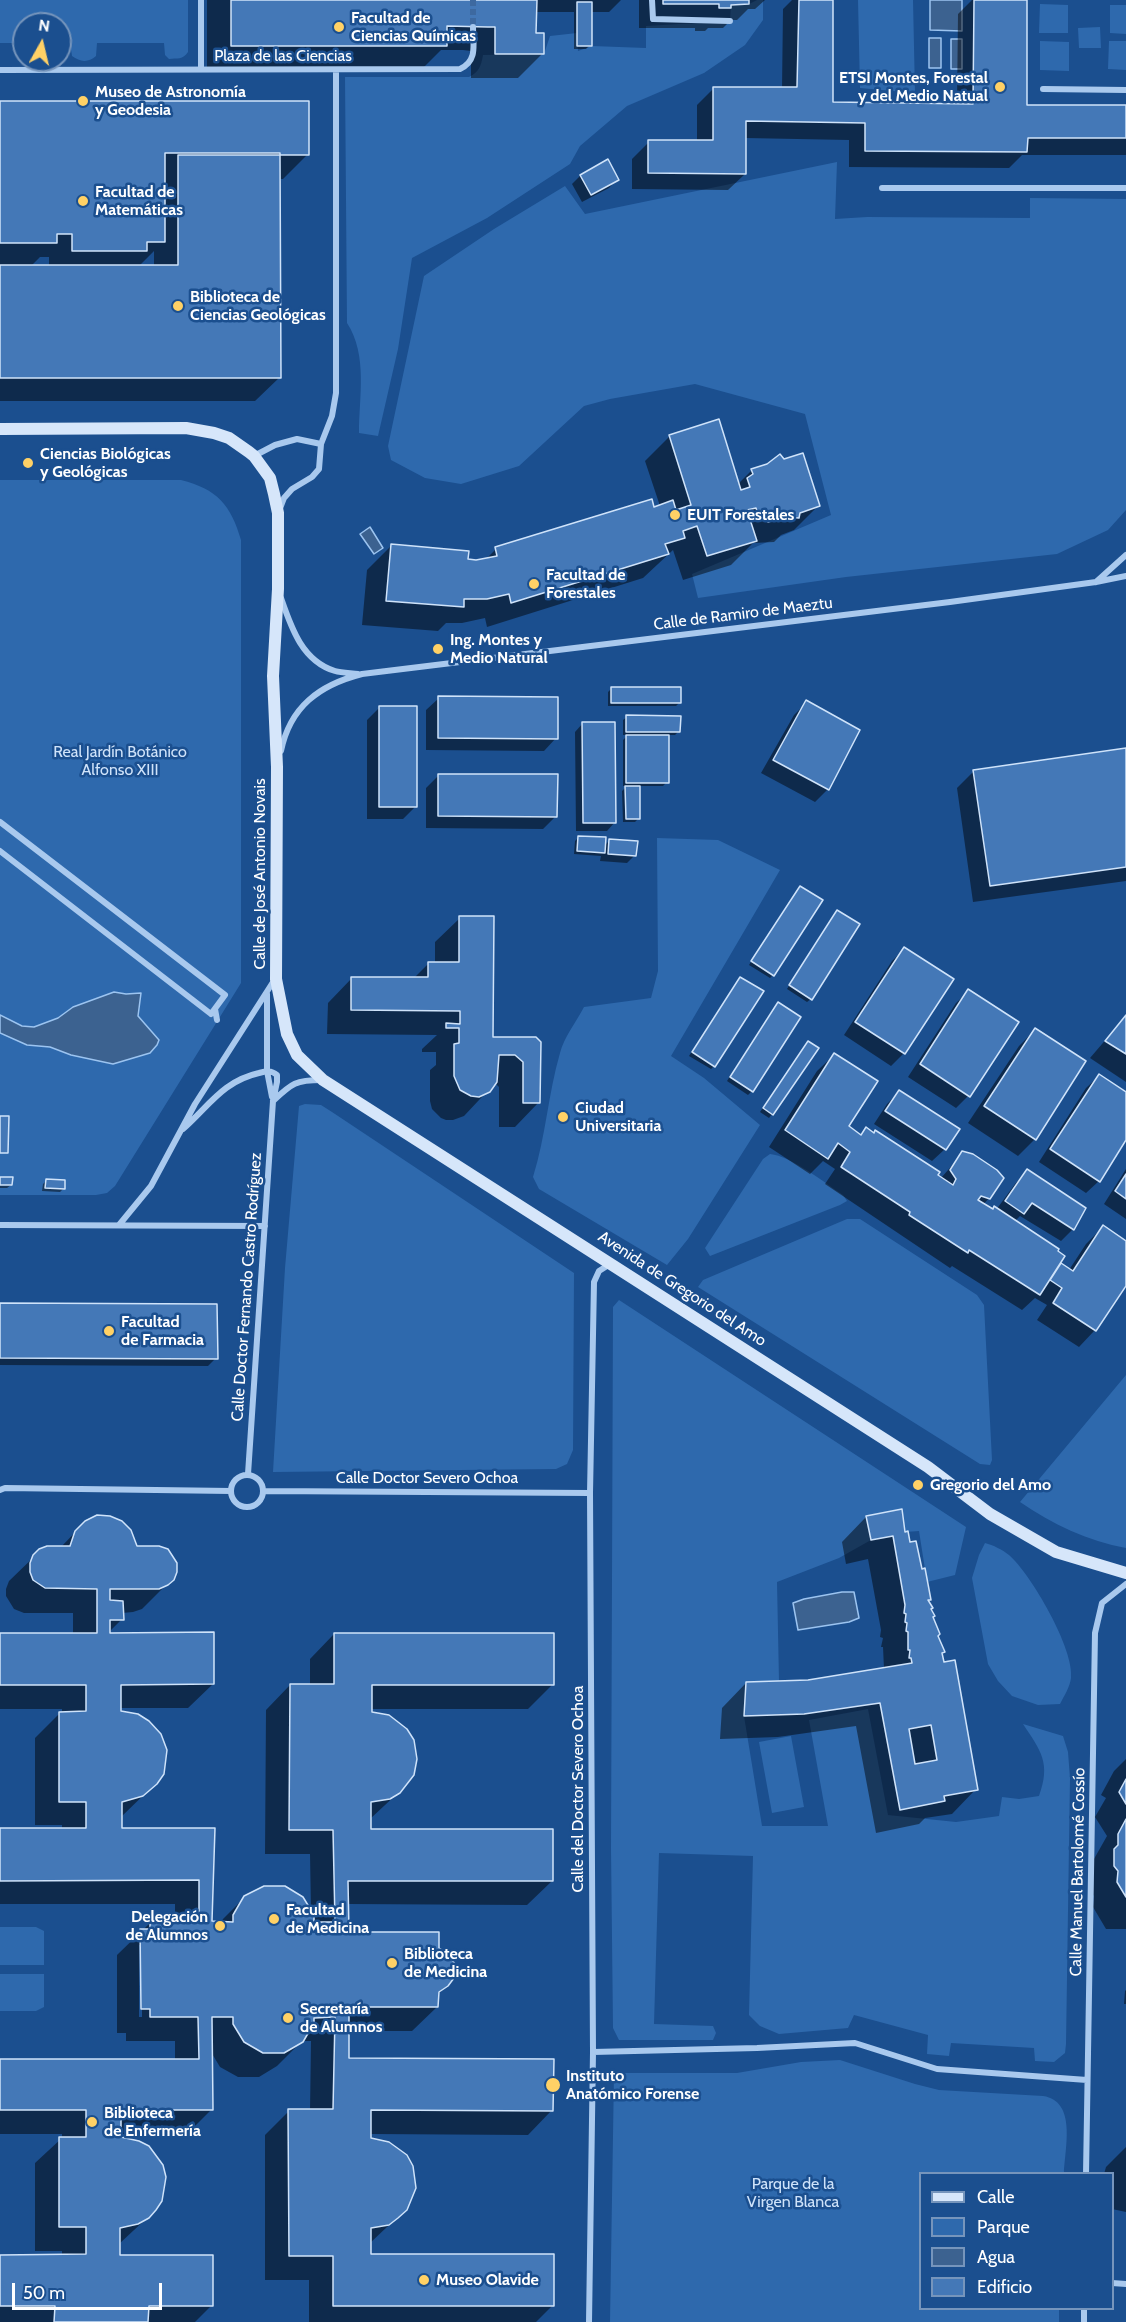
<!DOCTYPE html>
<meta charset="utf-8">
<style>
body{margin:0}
#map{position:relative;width:1126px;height:2322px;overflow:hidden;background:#1b4f8f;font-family:Cabin,sans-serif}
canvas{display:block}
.legend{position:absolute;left:919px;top:2172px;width:195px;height:138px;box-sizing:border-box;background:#1b4f8f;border:2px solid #7695bc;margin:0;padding:8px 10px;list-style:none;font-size:18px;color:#fff}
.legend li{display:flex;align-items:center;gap:12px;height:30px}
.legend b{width:30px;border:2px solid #7695bc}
.north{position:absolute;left:12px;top:12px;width:60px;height:60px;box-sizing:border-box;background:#1b4f8f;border:2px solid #7695bc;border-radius:50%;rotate:8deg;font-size:16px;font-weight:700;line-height:24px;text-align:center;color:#fff}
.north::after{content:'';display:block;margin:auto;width:21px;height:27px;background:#ffd166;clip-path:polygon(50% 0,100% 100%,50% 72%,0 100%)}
.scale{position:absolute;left:12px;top:2283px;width:150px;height:27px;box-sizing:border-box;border:3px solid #fff;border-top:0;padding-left:8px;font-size:18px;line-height:21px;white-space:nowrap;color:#fff;-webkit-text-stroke:4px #1b4f8f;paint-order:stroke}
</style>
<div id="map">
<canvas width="1126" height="2322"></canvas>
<ul class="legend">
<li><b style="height:8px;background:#d6e6fa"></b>Calle</li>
<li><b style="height:16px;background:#2e69ad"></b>Parque</li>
<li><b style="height:16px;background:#3c6290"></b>Agua</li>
<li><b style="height:16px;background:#4478b7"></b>Edificio</li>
</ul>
<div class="north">N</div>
<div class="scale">50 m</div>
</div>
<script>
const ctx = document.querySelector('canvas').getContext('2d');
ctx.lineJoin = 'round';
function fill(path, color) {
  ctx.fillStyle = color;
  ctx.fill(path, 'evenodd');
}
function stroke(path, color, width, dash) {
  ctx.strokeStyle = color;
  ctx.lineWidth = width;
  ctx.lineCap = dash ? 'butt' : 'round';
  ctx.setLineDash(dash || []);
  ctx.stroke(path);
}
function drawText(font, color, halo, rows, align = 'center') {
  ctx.font = font + ' Cabin,sans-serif';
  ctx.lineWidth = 5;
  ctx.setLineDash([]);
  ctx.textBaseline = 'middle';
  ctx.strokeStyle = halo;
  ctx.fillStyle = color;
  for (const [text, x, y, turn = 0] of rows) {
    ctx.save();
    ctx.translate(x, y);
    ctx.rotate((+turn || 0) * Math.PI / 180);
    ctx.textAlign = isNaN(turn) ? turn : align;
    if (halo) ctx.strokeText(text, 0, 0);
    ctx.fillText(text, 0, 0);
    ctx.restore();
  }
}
fill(new Path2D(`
 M0,0H188V52C183,60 177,58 169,59L165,55L164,43H97L96,56C88,63 80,62 72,56L70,43H60V24H24V43H0Z
 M757,0H763V20L745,45L704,73L627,106L580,146L570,164L487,218L412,258L398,349L378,436L359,433C359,397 368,355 347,323L345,77H469C479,72 481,66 483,55L544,54L550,36L577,33L578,51L592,46L646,48V26L730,21L731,5L749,4Z
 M858,0H913L915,93L860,88Z
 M1040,4L1068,5V33H1039Z
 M1110,5H1126V34L1110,33Z
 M1100,27L1101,48H1079L1078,28Z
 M1040,41L1069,42V71L1040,70Z
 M1109,41H1126V70L1108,69Z
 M837,162L835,219L867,217L1030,218V198L1126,199V510L1108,530L1057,554L846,577L698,598L692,574L831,515L805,414L695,384L610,399L584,406L519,466L461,484L425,478L391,460L388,446L424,276L494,229L565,186L585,214Z
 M0,480H181C217,489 231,505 241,540V983L115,1186L107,1193L96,1195H0Z
 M657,838L718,840L780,870L671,1056L704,1078L760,1125L688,1239L667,1265L539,1189L533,1177C546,1136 548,1094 560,1053C564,1037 577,1021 584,1007L651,998L658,971Z
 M305,1104L321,1105L332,1112L574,1273L573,1450L567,1464L556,1469L273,1472L285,1268L299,1106Z
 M770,1154C791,1156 825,1183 843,1195L847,1201L840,1205L710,1256L705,1248L763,1159Z
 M847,1219H860L977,1295L984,1305L992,1460L990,1465L980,1464L698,1287L703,1280Z
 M619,1300L966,1527L955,1575L927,1582L919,1531L905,1532L901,1509L866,1516L871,1540L839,1558L777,1582L779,1681L746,1682L744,1716L762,1826H828L809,1720L868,1709L888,1815L956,1822L999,1816L1002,1797L1019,1799L1039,1796C1051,1763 1041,1751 1023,1724L1063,1736L1068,1752L1070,1778L1066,2044L1065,2053L1054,2062L1035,2061L1034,2048L951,2043L949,2056L927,2054L928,2035L854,2015L848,2028L779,2034L760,2026L749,2015L753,1856L659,1853L654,2024L713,2026L716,2033L713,2040H619L613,2028L611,1848L613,1307Z
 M1126,1375V1548C1088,1541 1052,1524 1020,1502Z
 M985,1543C993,1545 1003,1550 1009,1555C1031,1574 1075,1650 1071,1678C1070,1687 1064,1696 1060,1704L1038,1705L1012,1696L998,1681L988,1664L972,1578L979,1555Z
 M791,1736L804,1807L772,1813L759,1742Z
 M0,1927H36L44,1931V1965H0Z
 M0,1974H44V2007L36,2011H0Z
 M840,2060L915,2084L939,2090L1043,2096C1077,2101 1065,2148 1064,2173L920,2174V2308L1059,2309V2322H610L614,2073H737L801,2062Z`), '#2e69ad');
const water = new Path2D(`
 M930,0H962V31L930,30Z
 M929,38H941V68H929Z
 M951,39H962V69H951Z
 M370,527L383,548L374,554L360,534Z
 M114,992L126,994L141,993L138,1016L159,1040L157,1045L150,1053L113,1064L71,1055L50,1047L27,1045L0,1033V1015L22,1026L34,1027L58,1018L73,1007Z
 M842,1592H854L859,1618L849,1622L798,1630L793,1603L804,1599Z`);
fill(water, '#3c6290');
stroke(water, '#9cc4f0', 1.5);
fill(new Path2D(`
 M207,0H621L609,12H590V45L586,49H574V12H535L534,35L543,53L518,78H471V51L463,50H441L421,70L207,69Z
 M639,0H765L755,9H748L737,20H731L723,28H708L705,31H695V28H639Z
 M792,0H832V103L957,105L958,14L972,0H1025V107L1126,106V155H1022L1009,168L849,167V140L745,138V174L728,190L632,189V159L649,142H697V105L714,88L782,89L783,9Z
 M0,103L307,155L283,179H279L280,377L255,401H0ZM154,251V266H139ZM40,257H49V266H31Z
 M608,161L617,179L609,188L582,202L572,184L580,176Z
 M670,436L738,484L752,470L818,506L794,530L781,535L774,542L753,543L731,565L683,580L673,550L643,578L487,627L485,618L462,623H446L438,631L362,625L367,570L392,545L476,561L485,560L496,549L660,506L645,461Z
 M611,689L679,703L676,706H608V692Z
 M439,698L556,738L544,751L426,750V710Z
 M807,702L828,789L815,802L761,773L794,715Z
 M380,707L415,807L403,819H367V720Z
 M627,717L679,731L675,735H667V782L663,786H638L639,818L635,822H623L622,791L627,786H623V740L628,735H623V720Z
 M583,723L615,822L607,831H576L575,732Z
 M1126,750V881L973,902L957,788L974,771Z
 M439,775L556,816L543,829L426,828V788Z
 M579,837L604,846L610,840L635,855L627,863L600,861L601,856L574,854L575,841Z
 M800,887L773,975L770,978L749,965Z
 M834,915L811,999L807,1002L787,989Z
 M460,918L492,1038H535L539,1102L515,1127H499V1087L495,1083L464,1116L453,1120H446L441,1118L432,1109L430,1101V1070L436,1065V1052H422V1049L437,1035L327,1034L328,1003L352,978H414L429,963H435V942Z
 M904,949L952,980L904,1053L891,1066L844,1035L892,961Z
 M737,982L714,1066L711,1069L689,1056Z
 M969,991L968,1096L956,1108L908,1077L956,1003Z
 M775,1007L752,1091L748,1095L727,1081Z
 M1126,1016V1082L1090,1058Z
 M1035,1030L1084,1062L1035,1139L1018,1156L968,1123L1019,1046Z
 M808,1043L772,1114L769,1118L760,1112Z
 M834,1055L847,1127L860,1135L866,1129L941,1178L963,1153L989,1198L983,1205L992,1211L996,1210L1015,1184L1027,1171L1073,1229L1061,1241L1020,1216L1015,1221L1059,1263L1069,1270L1086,1244L1103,1227L1126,1242V1283L1095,1330L1079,1347L1037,1320L1047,1305L1035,1298L1022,1310L952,1266L950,1268L825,1184L835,1169L823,1161L810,1174L769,1147L817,1071Z
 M1099,1076L1126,1094V1138L1099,1181L1086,1193L1039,1162L1086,1088Z
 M899,1092L945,1149L932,1161L874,1124L887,1104Z
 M1126,1169V1219L1104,1204Z
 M0,1178L11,1185L7,1188H0Z
 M47,1180L63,1189L60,1192L42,1191L43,1184Z
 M0,1305L216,1358L208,1366L0,1365Z
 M866,1517L904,1533L929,1599L927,1601L976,1789L952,1814L925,1818L919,1824L876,1833L856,1726L778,1737L720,1739L722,1708L746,1683L808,1681L884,1669L883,1647H881L883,1638L880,1637L881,1630L868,1559L846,1564L842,1542Z
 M85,1522L136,1548L167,1584L142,1609L133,1612L122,1613V1619L107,1634L213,1684L188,1708H120V1712L156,1783L120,1818V1830H213L211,1923H219L245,1897L311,1912L310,1854H265L266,1710L290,1685H310V1659L334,1634L553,1684L528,1709H370L399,1792L370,1819V1830L552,1881L527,1905L347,1904L348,1934L438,1948L447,1985L437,1995V2007L412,2031H347V2060L552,2110L528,2135L370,2134V2139L406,2209L369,2244V2256L552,2306L536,2322H309V2280H265V2135L289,2111H310L311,2041H302L277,2066L259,2077H238L220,2067L211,2052L212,2109L187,2134H119L148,2217L119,2244V2256L212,2305L195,2322H0V2256H62V2251H35V2163L62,2138V2134H0V2061L175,2060V2041H126V2033H117V1955L150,1923H175V1904H0V1830H62V1825H35V1738L60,1713H62V1709H0V1635L73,1634V1613H24L14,1609L6,1596V1589L9,1581L40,1551L61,1547ZM139,1945H142V2017H139Z
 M1126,1759V1929H1106L1093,1907L1094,1896L1090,1891V1874L1094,1871V1859L1107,1836L1095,1817L1106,1798L1101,1795L1114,1771Z
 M1126,1990V2004H1124L1125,1991Z
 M1126,2147V2212L1112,2209V2174H1104L1106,2167Z`), '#0007');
const building = new Path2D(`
 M231,0H537L536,33H544V54H495V27H488L447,26V46H231Z
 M663,0H749V4L731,5V8H719V4H663Z
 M799,0H833V102L973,104L974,0H1027V105H1126V138H1028L1027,152L865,151V123L746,121V174L648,173V140H713V87H797Z
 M577,2H592V46H577Z
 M0,101H309V155H280V153H165V242H147V251H72V234H57V243H0Z
 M178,155H280L281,378H0V265H178Z
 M608,159L619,180L591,195L580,175Z
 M719,419L741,490L750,487L747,478L753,474L751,469L767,464L780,454L784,459L803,453L820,506L800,513L799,518L784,517L768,522L766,517H759L756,508L747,510L757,541L707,556L697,526L683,531L685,538L665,544L669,554L511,603L509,594L487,599H464V607L386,601L391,544L469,551L468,559L476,560L497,556L495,547L652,499L654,507L673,500L676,510L691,505L669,435Z
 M611,687H681V703H611Z
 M438,696L558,697V739L438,738Z
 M806,700L860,730L829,790L773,760Z
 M379,706H417V807H379Z
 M626,715L681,716L680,732H626Z
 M582,722H615L616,823H583Z
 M626,735H669V783H626Z
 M1126,748V867L990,886L973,770Z
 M438,774H558L557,817L438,816Z
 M625,786H640V819H626Z
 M578,836L606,837L605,853L577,851Z
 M609,839L638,841L636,856L608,854Z
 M800,886L823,900L774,976L751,961Z
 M837,910L860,924L812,1000L789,985Z
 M459,916H494L493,1037H536L541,1042L540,1103H523V1062L515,1055H499L497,1082L490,1092L479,1097L471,1096L460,1090L454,1076V1044L459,1043V1028H446V1023L460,1024V1011L351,1010V977H428V962H459Z
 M904,947L954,979L905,1054L855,1022Z
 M740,977L764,991L715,1067L692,1052Z
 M968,989L1019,1022L970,1097L920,1064Z
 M778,1002L801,1017L753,1092L730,1077Z
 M1126,1015V1054L1105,1041Z
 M1035,1028L1086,1061L1036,1140L984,1106Z
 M808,1041L819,1048L773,1115L763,1108Z
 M834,1053L878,1081L849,1126L861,1135L866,1127L874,1133L875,1130L940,1172L938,1175L953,1185L956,1179L950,1170L962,1151L973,1154L997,1170L1004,1178L990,1199L981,1196L978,1200L993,1209L994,1206L1059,1249L1058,1251L1065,1256L1040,1295L969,1250L968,1253L909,1215L910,1212L841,1167L850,1152L838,1143L828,1159L785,1130Z
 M1099,1074L1126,1092V1140L1100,1182L1050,1149Z
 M899,1090L960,1129L946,1150L885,1111Z
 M0,1116H9L8,1153H0Z
 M1027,1169L1086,1208L1074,1230L1032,1203L1024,1214L1005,1201Z
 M1126,1174V1199L1115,1191Z
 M0,1177H13L12,1185H0Z
 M46,1179L65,1180V1189L45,1188Z
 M1103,1225L1126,1241V1286L1096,1331L1053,1303L1062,1288L1050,1280L1061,1263L1073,1271Z
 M0,1303L217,1304L218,1359L0,1358Z
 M902,1509L905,1532L908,1531L910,1542L916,1541L922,1569L925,1568L931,1600H928L933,1608L931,1609L935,1616L933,1617L940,1634L938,1636L945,1652L942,1653L944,1662L955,1660L978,1790L944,1796L945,1801L900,1810L880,1703L804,1714L744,1716L746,1682L808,1680L912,1663L911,1658H909L910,1650H908V1632L906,1631L907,1623L905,1622L906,1614L904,1613L905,1605L893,1536L871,1540L866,1516ZM931,1725L937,1760L915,1764L909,1729Z
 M97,1515L110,1516L122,1521L131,1530L137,1546H159L168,1549L177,1563V1572L174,1580L168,1585L159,1589H110V1600L123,1601L124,1620H110V1633L214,1632V1684L121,1685V1711L138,1714L149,1721L161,1734L167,1750L164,1774L157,1784L143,1796L122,1802V1828H215L212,1921L233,1922V1915L244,1896L264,1886H285L303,1897L314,1915V1922H335L333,1830H289L290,1684H334V1633H554V1685H372V1712L389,1715L407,1729L414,1740L417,1759L414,1775L400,1793L390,1799L371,1802V1829H553V1881H348L349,1932H439V1948L448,1954L455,1964L454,1978L448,1986L439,1992L438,2007H349V2058L554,2059L553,2111L371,2110V2138L389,2142L407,2155L413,2166L416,2188L407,2210L398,2218L389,2225L371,2228V2254H554V2306H333V2256H289L288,2109H333L335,2017L314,2018V2023L303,2042L284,2053H263L244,2042L233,2024V2017H212L213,2110H121V2137L139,2141L149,2146L163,2165L166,2177L162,2201L156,2210L149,2218L138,2224L120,2228V2255H213V2306H149L148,2322H54L55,2306H0V2255L86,2254V2227H59V2137H86V2110H0V2059H199L198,2017H150V2009H141L140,1929H150V1921L199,1922V1880L0,1881V1828H86V1802H59V1712L86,1711V1685H0V1633H97V1589L45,1588L33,1580L30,1572V1563L33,1555L39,1549L47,1546H70L75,1531L85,1521Z
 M1126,1779V1804L1119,1792Z
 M1126,1819V1897L1117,1882L1118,1871L1114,1866V1849L1118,1845V1834Z`);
fill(building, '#4478b7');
stroke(building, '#cfe3fa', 1.5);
stroke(new Path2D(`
 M473,0V27`), '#3d69a0', 6, [6, 3]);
stroke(new Path2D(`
 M652,0L653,19L730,21
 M201,69V0
 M0,70L460,69C478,61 473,44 473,27
 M1043,89L1126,90
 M882,188H1126
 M254,456L275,445L297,439L321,444
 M279,511L284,498L292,489L312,477L319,469L321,444L332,416L336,393V70
 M1096,582L1126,555
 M281,598C291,627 302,661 335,671C342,673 351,673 358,674
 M281,751C290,707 319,685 362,674L950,602L1096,582L1126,576
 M0,822L225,995L211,1014L0,851
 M267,994V1071L272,1097
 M215,1009L217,1020
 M273,1101C292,1083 296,1080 322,1080
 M183,1129C209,1106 223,1081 259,1073C266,1071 271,1070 277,1075V1082L273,1101L248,1474
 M0,1225L265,1226
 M119,1225L151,1186L195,1104L275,979
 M231 1491a16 16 0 1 1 32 0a16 16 0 1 1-32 0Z
 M0,1490L5,1488L231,1491
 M264,1491L590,1493
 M593,2052L757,2048L855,2043L937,2069L1087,2080
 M1086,2174L1095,1633L1102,1603L1126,1584
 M1112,2283L1126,2284
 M589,2322L593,2052L590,1493L594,1282L599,1271L610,1264
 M1084,2322V2308`), '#a9c9ee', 6);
stroke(new Path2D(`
 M0,429L186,428L214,433L229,438L249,452L254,456L270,478L274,494L278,513V589L273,676L277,767L276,979L287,1034L297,1055L323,1080L928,1467L990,1514L1056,1552L1126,1573`), '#d6e6fa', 12);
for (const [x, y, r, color] of [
 [339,27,6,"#ffd166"],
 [1000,87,6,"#ffd166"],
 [83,101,6,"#ffd166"],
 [83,201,6,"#ffd166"],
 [178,306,6,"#ffd166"],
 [28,463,6,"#ffd166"],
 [675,515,6,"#ffd166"],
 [534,584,6,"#ffd166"],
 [438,649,6,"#ffd166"],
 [563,1117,6,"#ffd166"],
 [109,1331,6,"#ffd166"],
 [918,1485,6,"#ffd166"],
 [274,1919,6,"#ffd166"],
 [220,1926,6,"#ffd166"],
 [392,1963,6,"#ffd166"],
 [288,2018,6,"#ffd166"],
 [553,2085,8,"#ffd166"],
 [92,2122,6,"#ffd166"],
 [424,2280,6,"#ffd166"]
]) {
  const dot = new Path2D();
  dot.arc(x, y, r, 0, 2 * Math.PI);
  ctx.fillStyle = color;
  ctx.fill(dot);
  stroke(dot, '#1b4f8f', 2);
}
drawText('bold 16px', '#fff', '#1b4f8f', [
 ["Facultad de",351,18],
 ["Ciencias Químicas",351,36],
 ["ETSI Montes, Forestal",988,78,"right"],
 ["y del Medio Natual",988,96,"right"],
 ["Museo de Astronomía",95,92],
 ["y Geodesia",95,110],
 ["Facultad de",95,192],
 ["Matemáticas",95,210],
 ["Biblioteca de",190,297],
 ["Ciencias Geológicas",190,315],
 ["Ciencias Biológicas",40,454],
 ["y Geológicas",40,472],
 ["EUIT Forestales",687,515],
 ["Facultad de",546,575],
 ["Forestales",546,593],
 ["Ing. Montes y",450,640],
 ["Medio Natural",450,658],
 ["Ciudad",575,1108],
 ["Universitaria",575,1126],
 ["Facultad",121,1322],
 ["de Farmacia",121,1340],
 ["Gregorio del Amo",930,1485],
 ["Facultad",286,1910],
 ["de Medicina",286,1928],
 ["Delegación",208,1917,"right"],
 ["de Alumnos",208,1935,"right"],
 ["Biblioteca",404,1954],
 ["de Medicina",404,1972],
 ["Secretaría",300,2009],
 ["de Alumnos",300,2027],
 ["Instituto",566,2076],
 ["Anatómico Forense",566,2094],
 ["Biblioteca",104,2113],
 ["de Enfermería",104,2131],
 ["Museo Olavide",436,2280]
], 'left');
drawText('16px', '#fff', '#1b4f8f', [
 ["Plaza de las Ciencias",283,56],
 ["Calle de Ramiro de Maeztu",743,614,-7],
 ["Calle de José Antonio Novais",260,874,-90],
 ["Calle Doctor Fernando Castro Rodríguez",247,1287,-86],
 ["Avenida de Gregorio del Amo",682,1289,33],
 ["Calle Doctor Severo Ochoa",427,1478],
 ["Calle del Doctor Severo Ochoa",578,1789,-90],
 ["Calle Manuel Bartolomé Cossío",1078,1872,-89]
]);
drawText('16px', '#cfe3fa', '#1b4f8f', [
 ["Real Jardín Botánico",120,752],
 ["Alfonso XIII",120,770],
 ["Parque de la",793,2184],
 ["Virgen Blanca",793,2202]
]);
</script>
